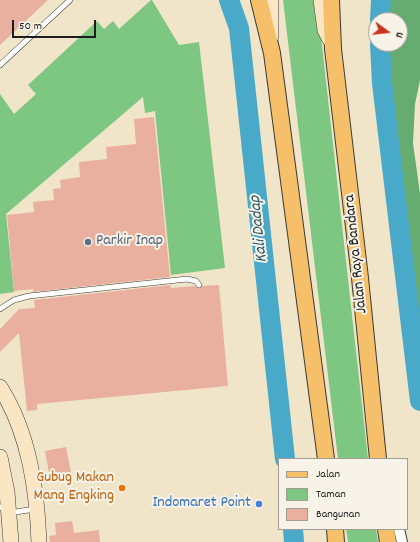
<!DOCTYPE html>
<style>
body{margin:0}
#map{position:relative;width:420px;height:542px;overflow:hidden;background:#f0e5c9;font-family:Dekko,sans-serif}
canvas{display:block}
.legend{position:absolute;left:278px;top:458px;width:130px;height:72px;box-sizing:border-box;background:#f7f3e8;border:1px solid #9f9d96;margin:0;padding:5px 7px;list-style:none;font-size:12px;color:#1c1c1c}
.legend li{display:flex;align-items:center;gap:8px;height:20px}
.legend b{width:20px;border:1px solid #9f9d96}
.north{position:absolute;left:368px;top:12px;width:40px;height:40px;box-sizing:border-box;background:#f7f3e8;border:1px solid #9f9d96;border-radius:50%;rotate:105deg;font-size:11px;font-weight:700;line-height:16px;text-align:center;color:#1c1c1c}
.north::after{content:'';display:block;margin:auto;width:14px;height:18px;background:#c8321e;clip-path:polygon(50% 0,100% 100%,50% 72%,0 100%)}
.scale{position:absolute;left:12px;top:20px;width:84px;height:18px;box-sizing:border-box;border:2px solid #1c1c1c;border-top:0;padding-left:5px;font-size:12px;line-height:14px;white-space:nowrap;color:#1c1c1c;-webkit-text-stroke:3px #f7f3e8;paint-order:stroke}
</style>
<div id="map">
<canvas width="420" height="542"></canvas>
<ul class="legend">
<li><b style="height:5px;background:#f6c06b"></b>Jalan</li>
<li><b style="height:11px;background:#7ec783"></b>Taman</li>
<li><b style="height:11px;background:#e9b09f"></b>Bangunan</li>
</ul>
<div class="north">U</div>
<div class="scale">50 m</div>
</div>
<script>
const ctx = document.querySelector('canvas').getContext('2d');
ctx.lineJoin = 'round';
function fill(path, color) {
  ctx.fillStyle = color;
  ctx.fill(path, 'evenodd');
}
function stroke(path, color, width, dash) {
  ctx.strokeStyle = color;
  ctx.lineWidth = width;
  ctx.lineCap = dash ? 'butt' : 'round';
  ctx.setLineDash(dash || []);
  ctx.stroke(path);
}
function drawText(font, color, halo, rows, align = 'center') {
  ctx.font = font + ' Dekko,sans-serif';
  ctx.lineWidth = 4;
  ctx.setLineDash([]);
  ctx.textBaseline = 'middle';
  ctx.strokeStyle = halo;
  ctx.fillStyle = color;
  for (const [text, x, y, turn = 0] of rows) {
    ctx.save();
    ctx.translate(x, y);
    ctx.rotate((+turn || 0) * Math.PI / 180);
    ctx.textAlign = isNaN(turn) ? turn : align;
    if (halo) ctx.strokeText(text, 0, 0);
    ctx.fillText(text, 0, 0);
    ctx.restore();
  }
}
fill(new Path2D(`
 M151,0H152L179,45L199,42L225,268L171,275L155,111L145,113L143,97L6,214L14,292L0,294V94L14,114L36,94L28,85L97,21L104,29L113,21L119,29Z
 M283,0H317L368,459H338Z
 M346,529H376L378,542H348Z`), '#7ec783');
fill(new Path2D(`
 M384,0H420V80L415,104L413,143L420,194V379L385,83L383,44H400V20H382Z`), '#66ac71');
stroke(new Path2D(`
 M229,0L239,28L285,459
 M380,20L381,0
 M380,44L382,83L420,401
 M293,529L294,542`), '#48a9c8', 20);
fill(new Path2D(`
 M0,0H48L0,45Z
 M154,117L170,277L33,292V289L14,291L7,215L34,212L33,202L54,200L53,189L61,188L60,180L80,177L79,162L107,159L106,147L136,144L134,119Z
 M170,285L171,288L195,286L199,289L203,286L219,285L228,386L37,404V410L27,411L19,333L0,352V329L19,309L35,308L34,300Z
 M66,447L72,478L51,483L45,451Z
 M72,521L74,533L99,530L100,542H50L49,536L56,535L55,523Z`), '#e9b09f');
const lane = new Path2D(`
 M0,65L70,0
 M0,309L14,300L29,296L187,279L196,281L199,285
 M0,507L9,513L35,509`);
const street = new Path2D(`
 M399,529L402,542`);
const secondary = new Path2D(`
 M271,0V36
 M321,0L325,30L329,38
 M0,387C29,433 37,489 39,542
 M0,457L7,492L11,542`);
const primary = new Path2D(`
 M259,0L272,53L326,459
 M331,0L333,49L360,278L378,459
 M335,529L336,542
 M386,529L388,542`);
stroke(lane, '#3c3a36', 6);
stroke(street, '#3c3a36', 12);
stroke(secondary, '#3c3a36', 16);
stroke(primary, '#3c3a36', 18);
stroke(lane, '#fff', 5);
stroke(street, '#fff', 10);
stroke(secondary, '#fbe6c4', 15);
stroke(primary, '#f6c06b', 16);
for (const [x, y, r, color] of [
 [88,242,4,"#5c6f8a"],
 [122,488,4,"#e8710a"],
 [259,504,4,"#3f7fe0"]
]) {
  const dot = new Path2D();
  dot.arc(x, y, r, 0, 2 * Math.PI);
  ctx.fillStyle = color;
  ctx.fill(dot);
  stroke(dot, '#f7f3e8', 1.5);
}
drawText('16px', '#4e5e75', '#f7f3e8', [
 ["Parkir Inap",96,242]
], 'left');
drawText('16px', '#1c1c1c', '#f7f3e8', [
 ["Jalan Raya Bandara",357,254,-96]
]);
drawText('16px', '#c56008', '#f7f3e8', [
 ["Gubug Makan",114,479],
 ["Mang Engking",114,497]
], 'right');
drawText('16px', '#366cbe', '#f7f3e8', [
 ["Indomaret Point",251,504]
], 'right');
drawText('italic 17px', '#305b69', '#f7f3e8', [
 ["Kali Dadap",260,229,-96]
]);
</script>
